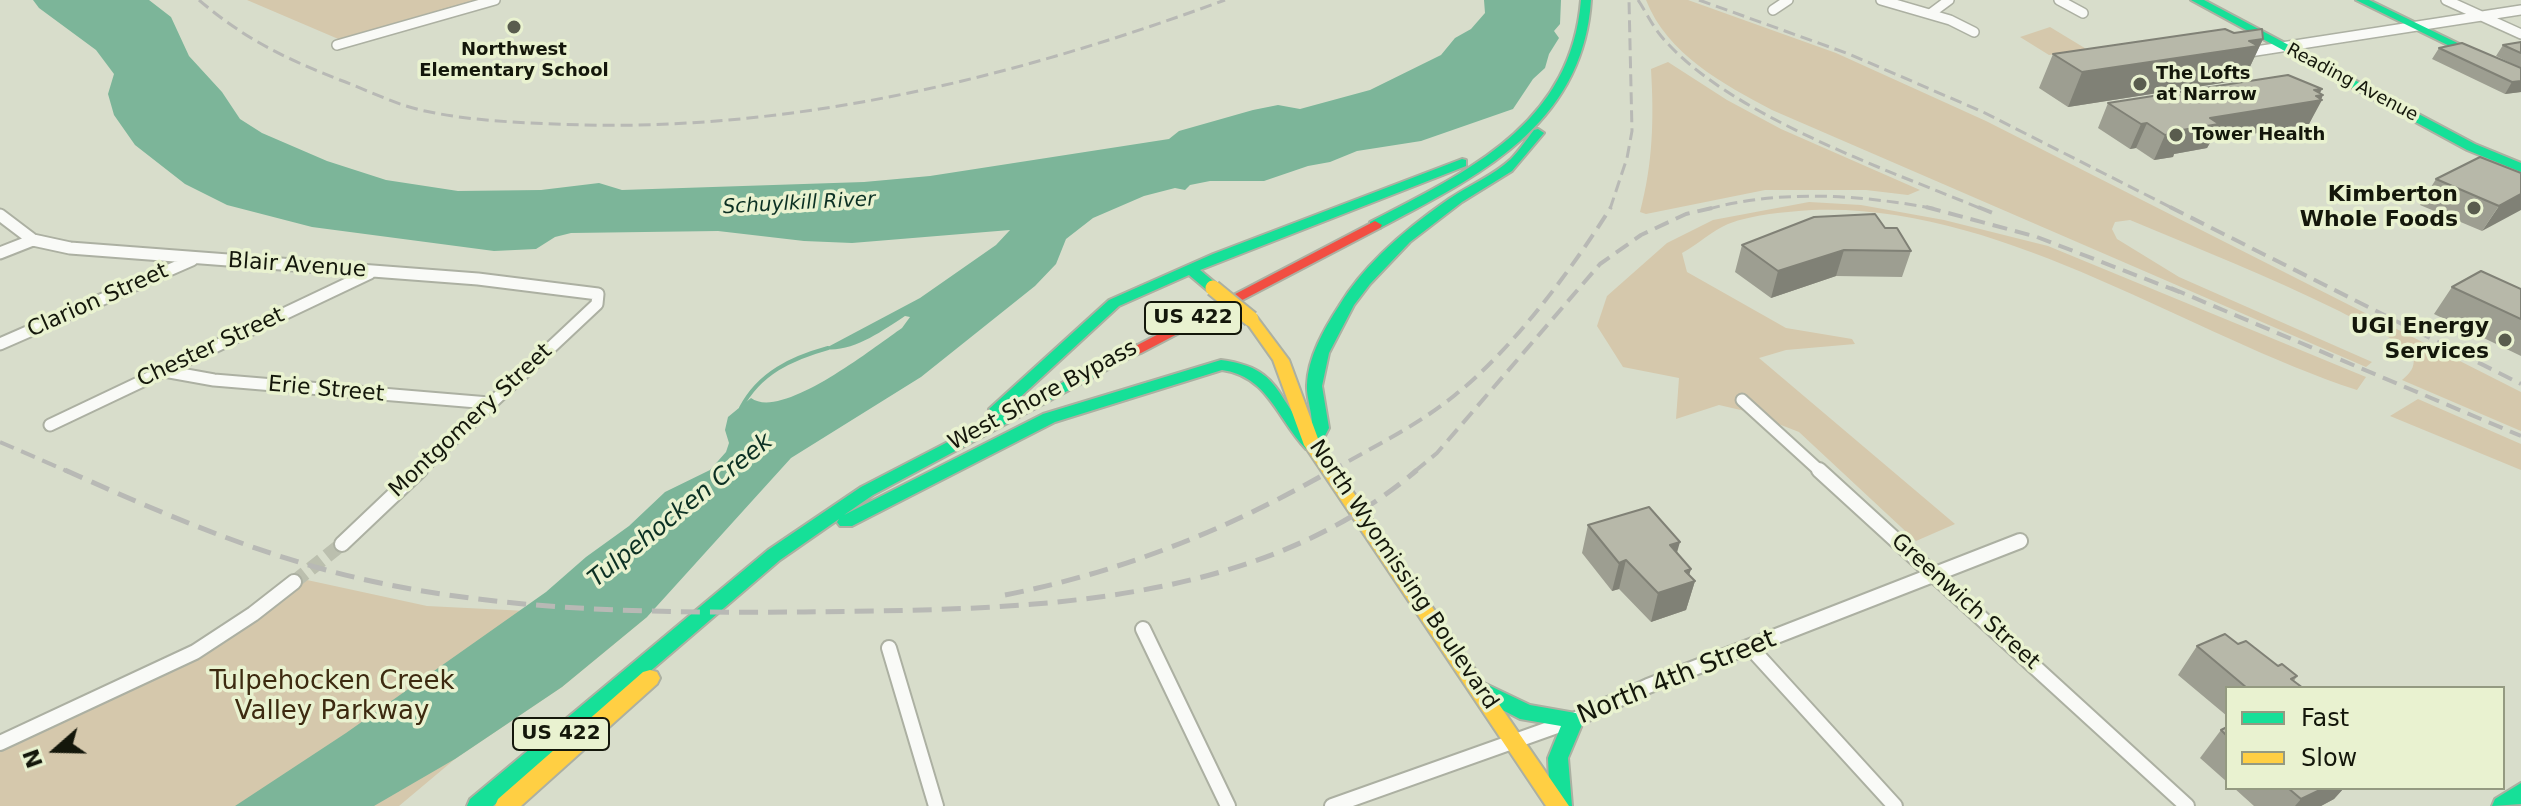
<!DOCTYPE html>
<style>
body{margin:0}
#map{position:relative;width:2521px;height:806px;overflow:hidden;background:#d8ddcb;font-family:"DejaVu Sans",sans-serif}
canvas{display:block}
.legend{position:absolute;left:2225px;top:686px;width:280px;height:104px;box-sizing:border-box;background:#e9f2d0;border:2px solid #949a81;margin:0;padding:10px 14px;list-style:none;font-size:24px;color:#14170b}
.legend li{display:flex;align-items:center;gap:16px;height:40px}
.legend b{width:40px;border:2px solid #949a81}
.north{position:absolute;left:16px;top:710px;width:80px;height:80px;-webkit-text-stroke:6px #e9f2d0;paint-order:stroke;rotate:250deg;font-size:22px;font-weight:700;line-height:32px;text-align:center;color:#14170b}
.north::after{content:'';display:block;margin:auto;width:28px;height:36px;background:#14170b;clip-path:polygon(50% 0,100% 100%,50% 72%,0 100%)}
</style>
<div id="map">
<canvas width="2521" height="806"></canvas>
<ul class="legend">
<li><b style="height:10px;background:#16e098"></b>Fast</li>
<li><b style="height:10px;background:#ffcf43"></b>Slow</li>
</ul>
<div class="north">N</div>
</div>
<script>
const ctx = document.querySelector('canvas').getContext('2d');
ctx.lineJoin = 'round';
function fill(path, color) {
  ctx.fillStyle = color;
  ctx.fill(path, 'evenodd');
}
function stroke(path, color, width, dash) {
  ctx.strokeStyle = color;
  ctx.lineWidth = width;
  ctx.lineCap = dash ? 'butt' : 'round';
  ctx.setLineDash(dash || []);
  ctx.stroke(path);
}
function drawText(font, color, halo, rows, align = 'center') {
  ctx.font = font + ' "DejaVu Sans",sans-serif';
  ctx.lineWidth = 7;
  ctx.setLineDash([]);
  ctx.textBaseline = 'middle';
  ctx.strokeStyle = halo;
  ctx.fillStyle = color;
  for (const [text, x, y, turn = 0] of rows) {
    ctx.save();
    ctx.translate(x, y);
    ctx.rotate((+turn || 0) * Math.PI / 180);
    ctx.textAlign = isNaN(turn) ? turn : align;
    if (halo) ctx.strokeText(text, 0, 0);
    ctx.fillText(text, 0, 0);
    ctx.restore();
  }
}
fill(new Path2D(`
 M247,0H487L343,41Z
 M1646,0H1688L1836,53L1986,121L2521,392V431L2402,380C2411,372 2414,369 2414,357C2392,335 2362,323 2335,309C2268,276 2199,249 2130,220L2115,222L2112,229L2117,239L2179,277L2372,362L2366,367L1772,110C1723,84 1667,54 1646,0Z
 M2050,27L2088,50L2049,55L2020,37Z
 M1668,62L1727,100L1781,129L1920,190L1908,195L1866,190H1765L1646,214L1640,212C1653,163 1654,119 1651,69Z
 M1809,202L1861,205L1944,220L2048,246L2366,377L2357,390C2184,333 2000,202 1812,210C1784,212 1754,214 1728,224C1713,230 1697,245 1682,253L1687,272L1786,328L1852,339L1855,344L1786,350L1759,358L1955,524L1916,541L1799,432L1745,411L1719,405L1676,419L1679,378L1623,367L1597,326L1607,296L1667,243L1713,220Z
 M2418,399L2521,444V470L2390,416Z
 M307,580L427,606L647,617L562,687L455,759L399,806H0V750L198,657Z`), '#d5c8ac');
fill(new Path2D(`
 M33,0H149L171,17L189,56L222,92L240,119L262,133L327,161L386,180L458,191L541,190L599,183L622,190L864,182L930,176L1169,139L1179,131L1253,110L1278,105L1300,109L1370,90L1441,55L1455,38L1471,29L1485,13L1484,0H1561L1560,24L1554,31L1559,38L1549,54L1545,68L1533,79L1513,109L1421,141L1357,151L1330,162L1308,166L1264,181H1210L1190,185L1185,190L1175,188L1144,196L1093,218L1066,239L1056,264L1035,286L921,377L791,458L647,617L562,687L455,759L374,806H235L346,733L546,592L586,557L629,526L665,492L710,470L726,452L729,443L725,430L728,417L751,398C782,421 874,347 902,328L910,317L905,316C882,331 852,353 824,349L920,298L996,245L1010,230L852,243L804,241L718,231L571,233L555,237L536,249L494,251L312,227L227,205L185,184L135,145L114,115L108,94L114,74L96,50L39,8Z`), '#7cb599');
stroke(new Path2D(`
 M741,408C759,373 792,358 828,348`), '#7cb599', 4);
stroke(new Path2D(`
 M294,582L342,544`), '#bbbfae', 14, [14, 7]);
const streetFar2 = new Path2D(`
 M1881,0L1950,20L1974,32
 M2059,0L2083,13
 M2446,0L2521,34
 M1773,10L1788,0
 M1930,14L1949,0
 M337,45L495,0
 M2243,53L2521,10`);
const streetFar1 = new Path2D(`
 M0,215L33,240L70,248L478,279L598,294L597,304L418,472
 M0,253L33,240
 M0,344L192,260
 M164,371L214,380L489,403
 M1742,400L1821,472
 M50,425L370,273`);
const street = new Path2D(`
 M1819,470L2187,806
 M342,544L420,470
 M1143,629L1228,806
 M1750,647L1895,806
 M889,648L936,806
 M0,743L195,652L253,614L294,582
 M1332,806L1574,720L1648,686L2020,541`);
const fast = new Path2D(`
 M1581,0H1591C1583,125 1479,176 1380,228H1370V222C1469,171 1571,124 1581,0Z
 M2191,0H2204L2475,144L2521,163V172L2467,150Z
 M2356,0H2369L2480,54L2470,56Z
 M1538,129L1544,133L1512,171L1462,202L1410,242L1370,284L1354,305L1329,353L1322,386L1329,428L1318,449H1306C1277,419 1268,376 1222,370L1055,422L852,526H840L837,522L839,519L780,560L493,806H467L470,799L768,550L861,487L1131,347L1136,345L1144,350L873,495L844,515L1043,414L1221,360C1282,368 1274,397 1310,433C1316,421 1306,400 1307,385C1308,357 1324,329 1339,306C1365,263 1407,228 1449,199C1469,185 1493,176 1511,159C1519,151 1526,140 1534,130Z
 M1462,159L1466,160V166L1200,270L1218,285L1220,288L1218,291H1208L1189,275L1119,306L1003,413L997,414L989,409L1109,300L1213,254Z
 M1486,684L1530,705L1581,714L1584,720L1568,758L1572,806H1550L1548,758L1561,726L1520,719L1479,698L1476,692L1479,686Z
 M2521,783V804L2492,806L2495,799Z`);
const slow = new Path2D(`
 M1251,315L1256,316L1289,360L1320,444L1569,806H1546L1304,445L1273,360L1244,319Z
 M650,670L657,672L660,678L657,684L521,806H495L498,799L643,672Z`);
const jam = new Path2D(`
 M1375,221L1382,225L1380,228L1141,353L1136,355L1128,350Z`);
stroke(streetFar2, '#acb0a2', 12);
stroke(streetFar1, '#acb0a2', 15);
stroke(street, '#acb0a2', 18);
stroke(fast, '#acb0a2', 4);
stroke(slow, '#acb0a2', 4);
stroke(jam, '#acb0a2', 4);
stroke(streetFar2, '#f9faf7', 9);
stroke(streetFar1, '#f9faf7', 11);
stroke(street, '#f9faf7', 14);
fill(fast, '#16e098');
fill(slow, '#ffcf43');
fill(jam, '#f24e42');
stroke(new Path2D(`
 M199,0C243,38 286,59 340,80C367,90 396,105 425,111C476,122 530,123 582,125C803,130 1019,76 1225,0
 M1638,0C1646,12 1652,25 1661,36C1727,115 1888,170 1982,209
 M1699,0L1849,54L1983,112L2174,209
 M1610,209L1627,158L1632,131L1629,0
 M1708,209C1784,189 1861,195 1937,209`), '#b8b9b5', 3, [12, 6]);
stroke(new Path2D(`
 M1926,207L2037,237L2182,293
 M1978,207L1998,215
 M2170,207L2521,384
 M2171,288L2521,436
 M0,442L69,472
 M1329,472C1371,448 1417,426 1455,395C1512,350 1573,268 1611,207
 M1414,472L1437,453L1600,264L1641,235L1686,214L1716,207`), '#b8b9b5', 4, [15, 8]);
stroke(new Path2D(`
 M65,470C161,513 258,555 362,579C506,612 658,613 804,612C1010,609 1250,612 1417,470
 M1005,595C1122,572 1229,529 1332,470`), '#b8b9b5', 5, [19, 10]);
const slowBridge = new Path2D(`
 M1213,288L1251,319`);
stroke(slowBridge, '#acb0a2', 19, []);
stroke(slowBridge, '#ffcf43', 15);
fill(new Path2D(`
 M2263,39L2247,73H2244L2241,80L2068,107L2039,88L2053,54Z
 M2521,42V68L2496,56L2503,45Z
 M2439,48L2521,68V92L2505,94L2432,59Z
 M2322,89L2320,93L2321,99L2309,124L2211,141L2207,148L2174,154L2173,157L2154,160L2136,148L2130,149L2098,128L2108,103Z
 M2521,173L2482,231L2420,205L2436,179Z
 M1885,228L1911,251L1902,277L1836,276L1771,298L1735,272L1742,245Z
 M2452,287L2521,289V356L2434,314Z
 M1588,525L1677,553L1691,569L1689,575L1695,581L1686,610L1651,622L1619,589L1612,591L1582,553Z
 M2197,646L2278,666L2297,676L2294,681L2303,688H2227V716L2178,675Z
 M2227,727V782L2200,758L2221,730Z
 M2234,788H2344L2334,799L2321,806H2254Z`), '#9d9e91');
fill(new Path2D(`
 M2263,39L2247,73H2244L2241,80L2068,107L2082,72Z
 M2521,81V92L2505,94L2512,82Z
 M2322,89L2318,96L2323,95L2321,100H2322L2309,124L2211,141L2207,148L2174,154L2173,157L2154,160L2165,135L2210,118Z
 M2147,123L2136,148L2130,149L2141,124Z
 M2521,194V210L2482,231L2499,206Z
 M1844,250L1836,276L1771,298L1778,271Z
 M1680,542L1672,570L1670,545Z
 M1626,560L1619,589L1612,591L1619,563Z
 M1691,569L1686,584L1695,581L1686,610L1651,622L1658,593L1685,571Z
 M2324,788H2344L2334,799L2321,806H2295L2301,799Z`), '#808176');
const building = new Path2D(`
 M2225,29L2234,33L2262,29L2263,39L2249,41L2258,46L2082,72L2053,54Z
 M2521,42V53L2503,45Z
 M2462,43L2521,68V81L2512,82L2439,48Z
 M2288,75L2322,89L2314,90L2323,95L2316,96L2322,100L2210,118L2219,124L2182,130L2185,132L2165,135L2147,123L2141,124L2108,103Z
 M2480,157L2521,173V194L2499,206L2436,179Z
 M1875,214L1885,228H1897L1911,251L1844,250L1778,271L1742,245L1814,217Z
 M2481,271L2521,289V319L2452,287Z
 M1649,507L1680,542L1670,545L1691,569L1685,571L1695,581L1658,593L1626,560L1619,563L1588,525Z
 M2225,634L2238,644L2246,641L2278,666L2282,664L2297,676L2291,679L2303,688H2247L2197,646Z
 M2227,727V736L2221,730Z
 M2288,788H2324L2301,799Z`);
fill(building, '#b7b8a9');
stroke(building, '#808176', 2);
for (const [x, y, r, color] of [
 [514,27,8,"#595c4e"],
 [2140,84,8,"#595c4e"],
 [2176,135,8,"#595c4e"],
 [2474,208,8,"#595c4e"],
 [2505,340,8,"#595c4e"]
]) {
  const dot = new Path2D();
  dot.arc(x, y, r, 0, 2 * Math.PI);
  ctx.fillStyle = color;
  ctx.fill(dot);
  stroke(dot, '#e9f2d0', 3);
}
drawText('bold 18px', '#14170b', '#e9f2d0', [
 ["Northwest",514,50,"center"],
 ["Elementary School",514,71,"center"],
 ["The Lofts",2156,74],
 ["at Narrow",2156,95],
 ["Tower Health",2192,135]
], 'left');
drawText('18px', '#14170b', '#e9f2d0', [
 ["Reading Avenue",2352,83,28]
]);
drawText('italic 20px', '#0b3023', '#e9f2d0', [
 ["Schuylkill River",799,204,-3]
]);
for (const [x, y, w] of [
 [1193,318,96],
 [561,734,96]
]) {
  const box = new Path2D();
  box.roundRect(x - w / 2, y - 16, w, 32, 6);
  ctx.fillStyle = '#e9f2d0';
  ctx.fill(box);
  stroke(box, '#14170b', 2);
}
drawText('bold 20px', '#14170b', null, [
 ["US 422",1193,318],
 ["US 422",561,734]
]);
drawText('bold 22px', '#14170b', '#e9f2d0', [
 ["Kimberton",2458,195],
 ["Whole Foods",2458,220],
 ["UGI Energy",2489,327],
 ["Services",2489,352]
], 'right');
drawText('22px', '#14170b', '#e9f2d0', [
 ["Blair Avenue",297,266,4],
 ["Clarion Street",98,301,-24],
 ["Chester Street",211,348,-25],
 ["Erie Street",326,390,5],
 ["West Shore Bypass",1043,396,-28],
 ["Montgomery Street",471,421,-43],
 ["North Wyomissing Boulevard",1403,575,56],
 ["Greenwich Street",1965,602,42]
]);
drawText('italic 24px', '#0b3023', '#e9f2d0', [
 ["Tulpehocken Creek",681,511,-39]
]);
drawText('26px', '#14170b', '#e9f2d0', [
 ["North 4th Street",1677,678,-22]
]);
drawText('26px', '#3d2a10', '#e9f2d0', [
 ["Tulpehocken Creek",332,682],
 ["Valley Parkway",332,712]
]);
</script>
